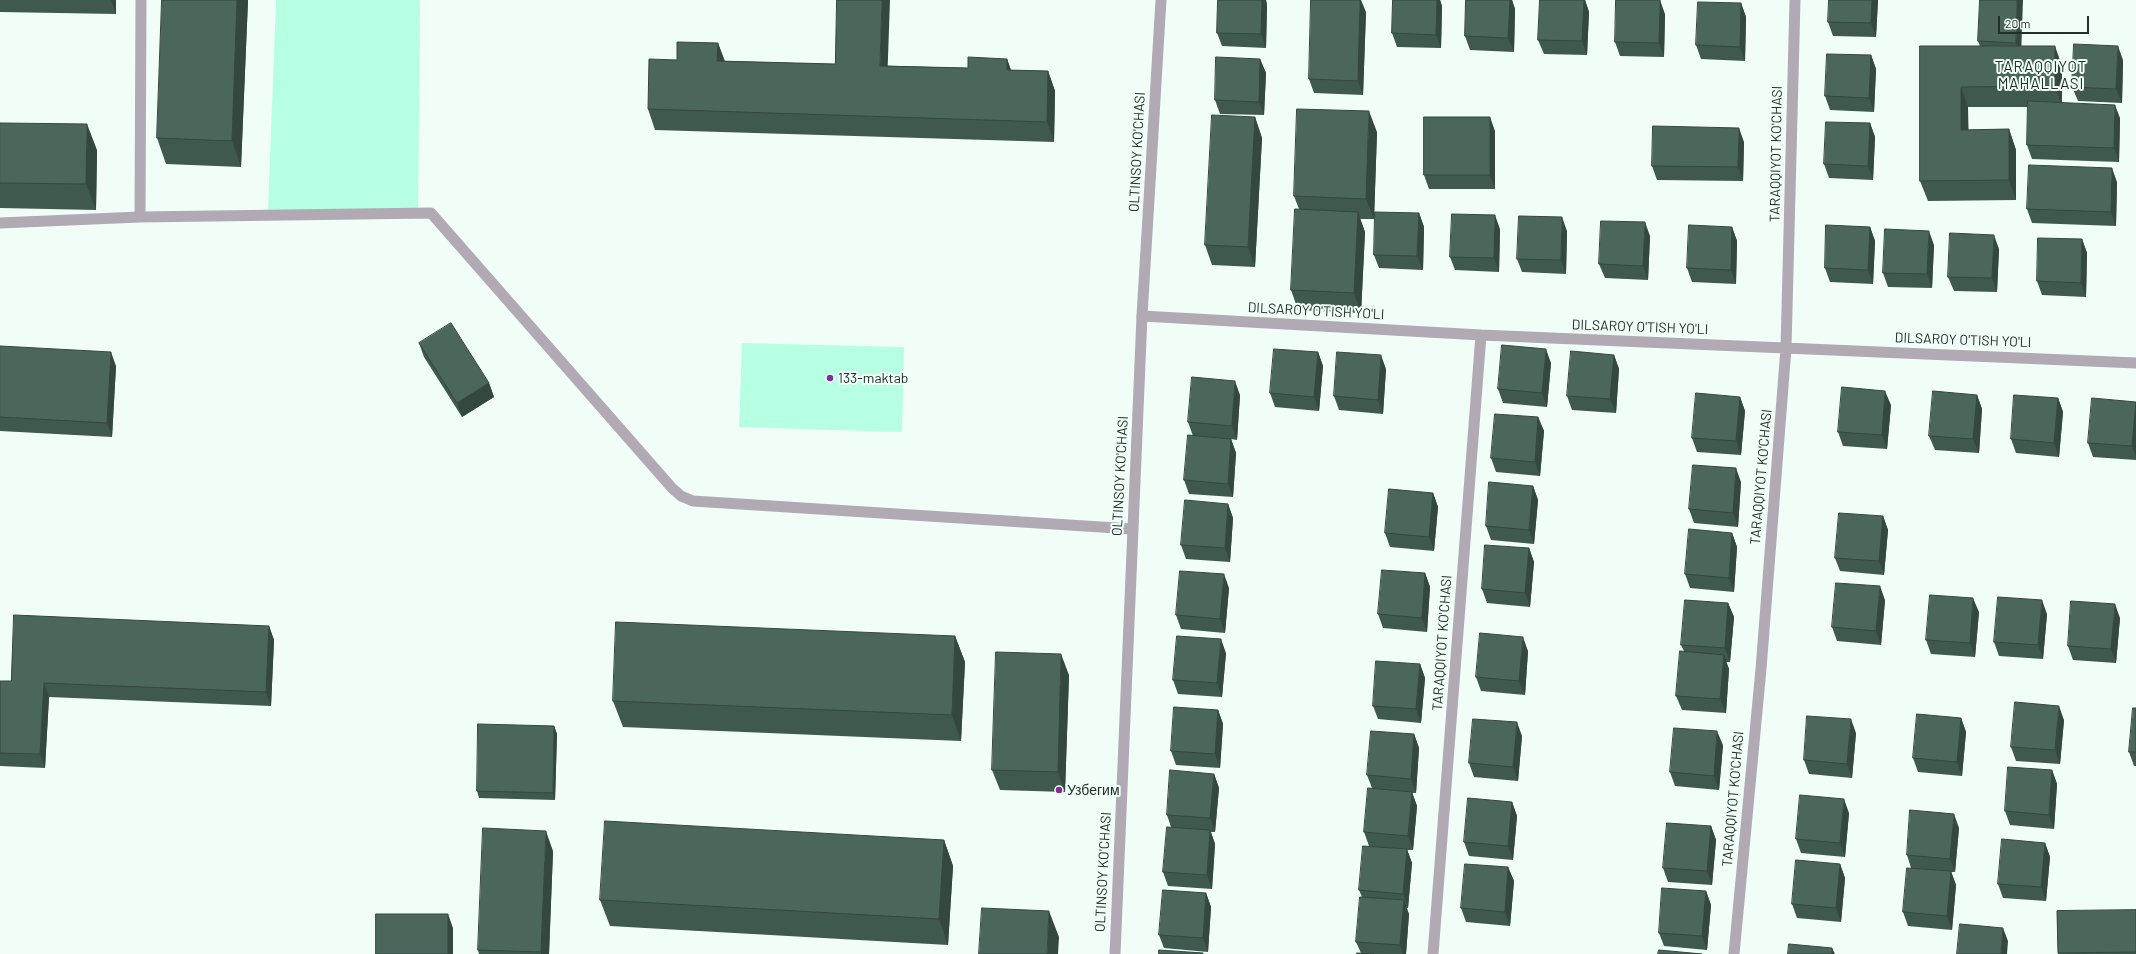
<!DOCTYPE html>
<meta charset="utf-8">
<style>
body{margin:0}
#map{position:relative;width:2136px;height:954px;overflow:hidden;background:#f1fef8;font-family:Barlow,sans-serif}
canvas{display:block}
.scale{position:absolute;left:1998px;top:16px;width:91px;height:18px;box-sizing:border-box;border:2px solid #232f2a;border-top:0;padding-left:5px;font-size:12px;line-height:14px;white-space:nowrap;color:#232f2a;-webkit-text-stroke:3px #f1fef8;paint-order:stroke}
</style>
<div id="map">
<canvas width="2136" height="954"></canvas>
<div class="scale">20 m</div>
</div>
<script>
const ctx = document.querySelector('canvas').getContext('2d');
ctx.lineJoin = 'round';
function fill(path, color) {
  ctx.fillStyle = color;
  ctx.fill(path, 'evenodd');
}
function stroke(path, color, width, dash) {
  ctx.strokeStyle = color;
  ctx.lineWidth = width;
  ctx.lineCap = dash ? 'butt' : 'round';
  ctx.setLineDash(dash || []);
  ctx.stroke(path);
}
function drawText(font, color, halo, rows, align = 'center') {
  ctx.font = font + ' Barlow,sans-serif';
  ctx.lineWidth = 4;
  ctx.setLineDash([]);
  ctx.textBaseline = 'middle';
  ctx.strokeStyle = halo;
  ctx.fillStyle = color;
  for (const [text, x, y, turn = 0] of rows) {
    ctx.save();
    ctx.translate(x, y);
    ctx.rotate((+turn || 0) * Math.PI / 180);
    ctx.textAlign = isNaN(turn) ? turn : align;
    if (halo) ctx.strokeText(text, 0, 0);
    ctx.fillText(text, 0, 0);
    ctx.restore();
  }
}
fill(new Path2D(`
 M276,0H420L418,215L268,210Z
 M742,343L904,347L902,432L739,427Z`), '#b7ffe3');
stroke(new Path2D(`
 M140,217L141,0
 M0,223L140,217L431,213L672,488L681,496L693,501L1132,529
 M1142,316L1481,335L2136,363
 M1433,954L1481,335
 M1734,954L1761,669L1786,348L1795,0`), '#b1a9b3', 11);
stroke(new Path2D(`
 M1115,954L1142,316L1161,0`), '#b1a9b3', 11);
fill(new Path2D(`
 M0,0H116V14L0,12Z
 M162,0H248L241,167L166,164L157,138Z
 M1218,0H1266L1267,5L1266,48L1222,46L1217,33Z
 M1393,0H1440L1442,6L1441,48L1397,47L1392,33Z
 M1466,0H1512L1515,9L1514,52L1470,50L1465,36Z
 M1540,0H1585L1589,12L1587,55L1544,54L1538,40Z
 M1878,0L1876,37L1833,36L1828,22Z
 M1980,0L2021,46L2062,66V103L2120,118L2119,162L2032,159L2027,145L2028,107H1968V130L2009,129L2016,150V200L1928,201L1920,181V46H1980L1978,41Z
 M1741,3L1746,17L1745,61L1701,59L1696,45Z
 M1366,12L1363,95L1314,93L1309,79Z
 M1665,14L1664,57L1620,56L1615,42Z
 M718,43L725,61L968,68L1007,59L1011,70L1048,71L1055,91L1054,142L655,130L648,109L677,60Z
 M1871,55L1876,69L1874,112L1830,110L1825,96Z
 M1260,59L1266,73L1264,115L1220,114L1215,100Z
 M2123,60L2122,103L2078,101L2072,87Z
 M1255,117L1262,138L1255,267L1212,265L1205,245Z
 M0,123L97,150L96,210L0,208Z
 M1870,123L1875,137L1873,180L1829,178L1824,164Z
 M1495,131V189H1429L1424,175Z
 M1377,132L1374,219H1360L1365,232L1361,313L1298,310L1291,290L1299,209L1294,196Z
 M1744,142L1743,181L1657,180L1652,166Z
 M2117,182L2116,226L2032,223L2027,209Z
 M1419,213L1424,227L1423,270L1379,268L1374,255Z
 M1732,227L1737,241L1736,284L1692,282L1687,268Z
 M1870,227L1875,241L1873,284L1830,282L1825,268Z
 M1500,229L1499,272L1455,270L1450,257Z
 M1567,231L1566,274L1522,272L1517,259Z
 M1650,236L1648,280L1605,278L1599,264Z
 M2082,239L2087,253L2086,297L2042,295L2037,281Z
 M1934,245L1932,288L1888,287L1883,273Z
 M1999,249L1997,292L1954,291L1948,277Z
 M419,343L489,383L494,397L462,417L424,357Z
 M0,346L116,366L112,437L0,431Z
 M1318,352L1323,366L1319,411L1275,407L1270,393Z
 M1614,355L1619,369L1616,413L1572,410L1567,396Z
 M1551,363L1547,407L1503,403L1498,389Z
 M1386,369L1383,414L1339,410L1334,396Z
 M1240,395L1237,440L1231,439L1236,453L1233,497L1189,494L1184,480L1193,436L1188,422Z
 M1977,395L1982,409L1979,453L1935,450L1929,436Z
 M1740,397L1745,411L1741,455L1697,452L1692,438Z
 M2058,398L2063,412L2059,457L2016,453L2011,439Z
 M2136,403V460L2093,457L2088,443Z
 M1891,405L1887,449L1843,446L1838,432Z
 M1538,417L1544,431L1540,476L1496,472L1491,458Z
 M1741,482L1738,527L1694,523L1689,509Z
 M1533,486L1538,500L1534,544L1491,540L1486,526Z
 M1433,493L1438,507L1434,551L1390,547L1385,533Z
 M1228,504L1233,518L1230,562L1186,559L1181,545Z
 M1883,516L1888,530L1884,575L1840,571L1835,558Z
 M1732,533L1737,547L1734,592L1690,588L1685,574Z
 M1529,548L1534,562L1530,607L1487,603L1482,589Z
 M1425,573L1430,587L1427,632L1383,628L1378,614Z
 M1229,588L1225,633L1181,629L1176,615Z
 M1885,600L1881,645L1837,641L1832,627Z
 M1728,603L1734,617L1730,662H1726L1729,669L1726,713L1682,710L1676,696L1684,651L1681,645Z
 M1979,612L1975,657L1931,654L1926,640Z
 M2047,614L2043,659L1999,656L1994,642Z
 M2120,618L2116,663L2073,660L2068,646Z
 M269,626L274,640L271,706L49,697L45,768L0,766V681H11Z
 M955,636L965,662L961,741L623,727L613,701Z
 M1528,651L1525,695L1481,691L1476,677Z
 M1226,653L1222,697L1178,694L1173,680Z
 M1420,664L1425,678L1421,723L1378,719L1373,706Z
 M1069,675L1065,792L1000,790L992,770Z
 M2136,708V766H2134L2129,752Z
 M1218,710L1223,724L1220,768L1176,765L1171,751Z
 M1961,718L1966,732L1962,776L1918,772L1913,758Z
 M2064,720L2060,764L2016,761L2011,747Z
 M554,726L557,734L555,800L479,798L477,791Z
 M1856,733L1852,778L1809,774L1804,760Z
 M1414,734L1419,748L1416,793H1412L1417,806L1413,850H1407L1412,863L1408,908H1406L1409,914L1406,954H1357L1361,953L1356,942L1362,897L1359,890L1369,846L1364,832L1372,788L1367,775Z
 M1522,736L1518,781L1474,777L1469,763Z
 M1723,745L1719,790L1675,786L1670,772Z
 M2052,770L2057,784L2054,829L2010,825L2005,811Z
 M1214,774L1219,788L1215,832H1211L1215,844L1212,889L1168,886L1163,872L1171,827L1167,815Z
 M1512,802L1517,816L1513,860L1469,856L1464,842Z
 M1849,813L1845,857L1801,853L1796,839Z
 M1711,826L1716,840L1712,885L1668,882L1663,868Z
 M1959,828L1955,872H1951L1956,885L1952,930L1908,926L1903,912L1911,868L1907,855Z
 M944,840L953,866L948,945L610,926L600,900Z
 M2045,843L2050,857L2046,901L2003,898L1998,884Z
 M553,851L549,954H479L478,950Z
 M1840,864L1845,878L1841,922L1797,918L1792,904Z
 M1508,867L1514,881L1510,926L1466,922L1461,908Z
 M1706,891L1711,905L1707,950L1664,946L1659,933Z
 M1206,893L1211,907L1208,952L1164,948L1159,935Z
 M2136,910V954H2058L2057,911Z`), '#40594f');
fill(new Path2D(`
 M111,0H116V14Z
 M237,0H248L241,167L232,141Z
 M882,0H890L887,86L880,66Z
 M1262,0H1266L1267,5L1266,48L1261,34Z
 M1360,0H1361L1366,12L1363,95L1358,81Z
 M1437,0H1440L1442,6L1441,48L1436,35Z
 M1510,0H1512L1515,9L1514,52L1508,38Z
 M1584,0H1585L1589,12L1587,55L1582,41Z
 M1660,0L1665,14L1664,57L1659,43Z
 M1872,0H1878L1876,37L1871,23Z
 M2017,0H2023L2021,57L2016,43Z
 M1741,3L1746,17L1745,61L1740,47Z
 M718,43L725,63L717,61Z
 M2055,46L2062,66V106L2055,86Z
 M2118,46L2123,60L2122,103L2116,89Z
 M1871,55L1876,69L1874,112L1869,98Z
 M1007,59L1014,79L1007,70Z
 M1260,59L1266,73L1264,115L1259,102Z
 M1048,71L1055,91L1054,142L1047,122Z
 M1961,87L1968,107L1969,150L1961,130Z
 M2115,105L2120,118L2119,162L2114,148Z
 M1369,111L1377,132L1374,219L1366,199Z
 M1255,117L1262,138L1255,267L1248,247Z
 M1490,117L1495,131V189L1490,175Z
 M1870,123L1875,137L1873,180L1868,166Z
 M87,124L97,150L96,210L86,184Z
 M1739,128L1744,142L1743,181L1738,167Z
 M2009,129L2016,150V200L2009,180Z
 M2112,168L2117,182L2116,226L2111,212Z
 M1358,212L1365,232L1361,313L1354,293Z
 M1419,213L1424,227L1423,270L1417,256Z
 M1495,215L1500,229L1499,272L1494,258Z
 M1562,217L1567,231L1566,274L1561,260Z
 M1645,222L1650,236L1648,280L1643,266Z
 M1732,227L1737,241L1736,284L1731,270Z
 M1870,227L1875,241L1873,284L1868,270Z
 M1929,231L1934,245L1932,288L1927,274Z
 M1994,235L1999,249L1997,292L1992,278Z
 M2082,239L2087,253L2086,297L2081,283Z
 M1546,349L1551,363L1547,407L1542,393Z
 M111,352L116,366L112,437L107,423Z
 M1318,352L1323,366L1319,411L1314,397Z
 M1381,355L1386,369L1383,414L1378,400Z
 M1614,355L1619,369L1616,413L1610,399Z
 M1235,381L1240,395L1237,440L1232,426Z
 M489,383L494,397L462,417L457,403Z
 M1885,391L1891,405L1887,449L1882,435Z
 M1977,395L1982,409L1979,453L1973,439Z
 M1740,397L1745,411L1741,455L1736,441Z
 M2058,398L2063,412L2059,457L2054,443Z
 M2136,403V457L2132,446Z
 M1538,417L1544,431L1540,476L1535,462Z
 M1231,439L1236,453L1233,497L1228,484Z
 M1736,468L1741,482L1738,527L1733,513Z
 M1533,486L1538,500L1534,544L1529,530Z
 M1433,493L1438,507L1434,551L1429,537Z
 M1228,504L1233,518L1230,562L1225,548Z
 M1883,516L1888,530L1884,575L1879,561Z
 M1732,533L1737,547L1734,592L1729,578Z
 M1529,548L1534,562L1530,607L1525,593Z
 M1425,573L1430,587L1427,632L1422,618Z
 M1224,574L1229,588L1225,633L1220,619Z
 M1880,586L1885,600L1881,645L1876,631Z
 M1973,598L1979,612L1975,657L1970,643Z
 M2042,600L2047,614L2043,659L2038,645Z
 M1728,603L1734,617L1730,662L1725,648Z
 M2115,604L2120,618L2116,663L2111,649Z
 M269,626L274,640L271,706L266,692Z
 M955,636L965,662L961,741L952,715Z
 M1523,637L1528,651L1525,695L1519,681Z
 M1221,639L1226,653L1222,697L1217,683Z
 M1061,654L1069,675L1065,792L1058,772Z
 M1724,655L1729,669L1726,713L1720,699Z
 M1420,664L1425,678L1421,723L1416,709Z
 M44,683L49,697L45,768L40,754Z
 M2059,706L2064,720L2060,764L2055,750Z
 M1218,710L1223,724L1220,768L1215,754Z
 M1961,718L1966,732L1962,776L1957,762Z
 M1851,719L1856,733L1852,778L1847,764Z
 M1517,722L1522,736L1518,781L1513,767Z
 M554,726L557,734L555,800L553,793Z
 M1717,731L1723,745L1719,790L1714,776Z
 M1414,734L1419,748L1416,793L1411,779Z
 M2052,770L2057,784L2054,829L2049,815Z
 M1214,774L1219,788L1215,832L1210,818Z
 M1412,792L1417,806L1413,850L1408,836Z
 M1844,799L1849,813L1845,857L1840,843Z
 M1512,802L1517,816L1513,860L1508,846Z
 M1954,814L1959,828L1955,872L1950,859Z
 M1711,826L1716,840L1712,885L1707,871Z
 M1210,830L1215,844L1212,889L1207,875Z
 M546,831L553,851L549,954H541V952Z
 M944,840L953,866L948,945L939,919Z
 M2045,843L2050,857L2046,901L2041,887Z
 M1407,849L1412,863L1408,908L1403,894Z
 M1840,864L1845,878L1841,922L1836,908Z
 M1508,867L1514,881L1510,926L1505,912Z
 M1951,871L1956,885L1952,930L1947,916Z
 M1706,891L1711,905L1707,950L1702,936Z
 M1206,893L1211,907L1208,952L1203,938Z
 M1404,900L1409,914L1406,954H1403L1400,945Z
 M1049,911L1059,937L1058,954H1047Z
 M448,914L453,928V954H448Z
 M2003,928L2008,941L2007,954H2001Z
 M1832,948L1835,954H1832Z`), '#344840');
const building = new Path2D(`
 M162,0H237L232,141L157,138Z
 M837,0H882L880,66L968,68V57L1007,59V70L1048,71L1047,122L648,109L649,59L677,60V42L718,43L717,61L835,64Z
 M1218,0H1262L1261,34L1217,33Z
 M1311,0H1360L1358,81L1309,79Z
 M1393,0H1437L1436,35L1392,33Z
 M1466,0H1510L1508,38L1465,36Z
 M1540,0H1584L1582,41L1538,40Z
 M1616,0H1660L1659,43L1615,42Z
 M1829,0H1872L1871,23L1828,22Z
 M1980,0H2017L2016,43L1978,41Z
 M1698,2L1741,3L1740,47L1696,45Z
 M2074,44L2118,46L2116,89L2072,87Z
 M1920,46H2055V86L1961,87V130L2009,129V180L1920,181Z
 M1827,54L1871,55L1869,98L1825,96Z
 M1216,57L1260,59L1259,102L1215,100Z
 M2028,101L2115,105L2114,148L2027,145Z
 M1297,109L1369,111L1366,199L1294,196Z
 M1212,115L1255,117L1248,247L1205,245Z
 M1424,117H1490V175H1424Z
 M1826,122L1870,123L1868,166L1824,164Z
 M0,123L87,124L86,184L0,183Z
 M1653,126L1739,128L1738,167L1652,166Z
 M2029,165L2112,168L2111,212L2027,209Z
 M1295,209L1358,212L1354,293L1291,290Z
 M1375,212L1419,213L1417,256L1374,255Z
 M1452,214L1495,215L1494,258L1450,257Z
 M1519,216L1562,217L1561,260L1517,259Z
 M1601,221L1645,222L1643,266L1599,264Z
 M1689,225L1732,227L1731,270L1687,268Z
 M1826,225L1870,227L1868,270L1825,268Z
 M1885,229L1929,231L1927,274L1883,273Z
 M1950,233L1994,235L1992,278L1948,277Z
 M2038,238L2082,239L2081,283L2037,281Z
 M451,323L489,383L457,403L419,343Z
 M1502,345L1546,349L1542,393L1498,389Z
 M0,346L111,352L107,423L0,417Z
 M1274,349L1318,352L1314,397L1270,393Z
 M1571,351L1614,355L1610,399L1567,396Z
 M1337,352L1381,355L1378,400L1334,396Z
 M1192,377L1235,381L1232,426L1188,422Z
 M1842,387L1885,391L1882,435L1838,432Z
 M1933,391L1977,395L1973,439L1929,436Z
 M1696,393L1740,397L1736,441L1692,438Z
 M2014,395L2058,398L2054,443L2011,439Z
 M2092,398L2136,402L2132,446L2088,443Z
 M1495,414L1538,417L1535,462L1491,458Z
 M1188,435L1231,439L1228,484L1184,480Z
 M1693,465L1736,468L1733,513L1689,509Z
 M1489,482L1533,486L1529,530L1486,526Z
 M1389,489L1433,493L1429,537L1385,533Z
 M1185,500L1228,504L1225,548L1181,545Z
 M1839,513L1883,516L1879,561L1835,558Z
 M1689,529L1732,533L1729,578L1685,574Z
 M1485,545L1529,548L1525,593L1482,589Z
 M1382,570L1425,573L1422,618L1378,614Z
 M1180,571L1224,574L1220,619L1176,615Z
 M1836,583L1880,586L1876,631L1832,627Z
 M1930,595L1973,598L1970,643L1926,640Z
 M1998,597L2042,600L2038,645L1994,642Z
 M1685,600L1728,603L1725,648L1681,645Z
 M2071,601L2115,604L2111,649L2068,646Z
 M14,615L269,626L266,692L44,683L40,754L0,753V681H11Z
 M616,622L955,636L952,715L613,701Z
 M1480,633L1523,637L1519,681L1476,677Z
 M1177,636L1221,639L1217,683L1173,680Z
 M1680,651L1724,655L1720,699L1676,696Z
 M996,652L1061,654L1058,772L992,770Z
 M1376,661L1420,664L1416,709L1373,706Z
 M2015,702L2059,706L2055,750L2011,747Z
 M1174,707L1218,710L1215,754L1171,751Z
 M2133,708H2136V752H2129Z
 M1917,714L1961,718L1957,762L1913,758Z
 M1807,716L1851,719L1847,764L1804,760Z
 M1473,719L1517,722L1513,767L1469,763Z
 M478,724L554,726L553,793L477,791Z
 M1674,728L1717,731L1714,776L1670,772Z
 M1371,731L1414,734L1411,779L1367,775Z
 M2008,767L2052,770L2049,815L2005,811Z
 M1170,770L1214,774L1210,818L1167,815Z
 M1368,788L1412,792L1408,836L1364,832Z
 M1800,795L1844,799L1840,843L1796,839Z
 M1468,798L1512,802L1508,846L1464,842Z
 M1910,810L1954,814L1950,859L1907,855Z
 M605,821L944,840L939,919L600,900Z
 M1667,823L1711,826L1707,871L1663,868Z
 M1167,827L1210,830L1207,875L1163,872Z
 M483,828L546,831L541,952L478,950Z
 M2002,839L2045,843L2041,887L1998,884Z
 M1363,846L1407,849L1403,894L1359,890Z
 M1796,860L1840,864L1836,908L1792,904Z
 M1465,864L1508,867L1505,912L1461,908Z
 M1907,868L1951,871L1947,916L1903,912Z
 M1662,888L1706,891L1702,936L1659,933Z
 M1163,890L1206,893L1203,938L1159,935Z
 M1360,897L1404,900L1400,945L1356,942Z
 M982,908L1049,911L1047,954H979Z
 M2136,910V952L2058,953L2057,911Z
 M376,914H448V954H376Z
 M1960,924L2003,928L2001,954H1957Z
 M1789,944L1832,948V954H1788Z
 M1159,950L1203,953V954H1159Z
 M1659,950L1702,954H1658Z
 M1357,953L1374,954H1357Z`);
fill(building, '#4b675c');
stroke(building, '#344840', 1);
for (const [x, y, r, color] of [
 [830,378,4,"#832b98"],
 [1059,790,4,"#832b98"]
]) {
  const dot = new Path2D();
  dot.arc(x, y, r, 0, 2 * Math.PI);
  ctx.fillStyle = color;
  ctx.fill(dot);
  stroke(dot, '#f1fef8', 1.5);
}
drawText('14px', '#232f2a', '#f1fef8', [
 ["OLTINSOY KO'CHASI",1137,152,-87],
 ["TARAQQIYOT KO'CHASI",1776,154,-89],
 ["DILSAROY O'TISH YO'LI",1316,311,3],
 ["DILSAROY O'TISH YO'LI",1640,327,2],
 ["DILSAROY O'TISH YO'LI",1963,340,2],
 ["OLTINSOY KO'CHASI",1120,476,-87],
 ["TARAQQIYOT KO'CHASI",1761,477,-85],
 ["TARAQQIYOT KO'CHASI",1442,643,-86],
 ["TARAQQIYOT KO'CHASI",1733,799,-85],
 ["OLTINSOY KO'CHASI",1103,872,-87]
]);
drawText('14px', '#232f2a', '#f1fef8', [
 ["133-maktab",838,378],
 ["Узбегим",1067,790]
], 'left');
ctx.letterSpacing = '1px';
drawText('15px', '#232f2a', '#f1fef8', [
 ["TARAQQIYOT",2041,67],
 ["MAHALLASI",2041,84]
]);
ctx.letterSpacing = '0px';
</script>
